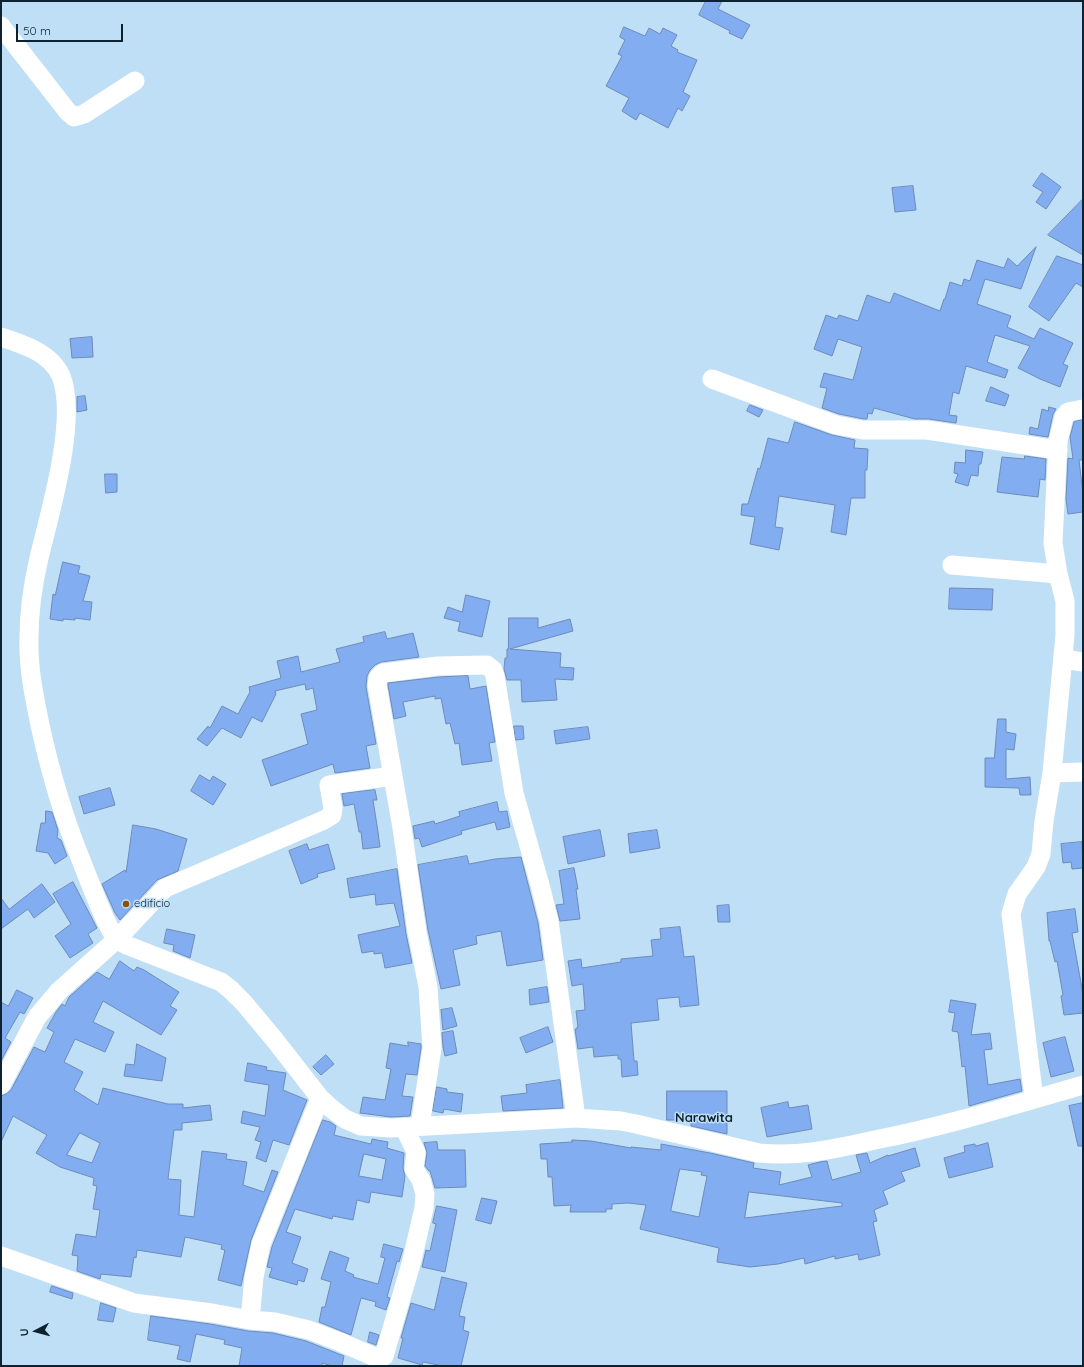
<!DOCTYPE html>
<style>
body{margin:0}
#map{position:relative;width:1084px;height:1367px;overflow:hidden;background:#bfdff6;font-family:Quicksand,sans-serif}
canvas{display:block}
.frame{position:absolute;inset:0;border:2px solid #0d2331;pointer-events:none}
.north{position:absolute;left:16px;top:1311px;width:40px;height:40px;-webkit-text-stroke:3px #bfdff6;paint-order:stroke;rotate:264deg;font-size:11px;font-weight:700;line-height:16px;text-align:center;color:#0d2331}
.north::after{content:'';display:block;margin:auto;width:14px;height:18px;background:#0d2331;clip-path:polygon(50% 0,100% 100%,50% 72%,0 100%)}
.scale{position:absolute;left:16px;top:24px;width:107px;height:18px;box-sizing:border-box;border:2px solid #0d2331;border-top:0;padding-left:5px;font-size:12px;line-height:14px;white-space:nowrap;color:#0d2331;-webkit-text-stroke:3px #bfdff6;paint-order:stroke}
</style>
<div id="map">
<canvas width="1084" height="1367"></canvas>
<div class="frame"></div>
<div class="north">U</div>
<div class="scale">50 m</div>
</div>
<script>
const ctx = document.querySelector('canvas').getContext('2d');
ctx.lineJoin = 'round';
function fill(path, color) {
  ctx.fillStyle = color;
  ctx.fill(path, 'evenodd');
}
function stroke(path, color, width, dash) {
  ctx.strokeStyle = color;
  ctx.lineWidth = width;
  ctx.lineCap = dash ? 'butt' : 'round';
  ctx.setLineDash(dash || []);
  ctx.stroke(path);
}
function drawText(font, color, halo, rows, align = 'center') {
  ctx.font = font + ' Quicksand,sans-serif';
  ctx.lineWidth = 3;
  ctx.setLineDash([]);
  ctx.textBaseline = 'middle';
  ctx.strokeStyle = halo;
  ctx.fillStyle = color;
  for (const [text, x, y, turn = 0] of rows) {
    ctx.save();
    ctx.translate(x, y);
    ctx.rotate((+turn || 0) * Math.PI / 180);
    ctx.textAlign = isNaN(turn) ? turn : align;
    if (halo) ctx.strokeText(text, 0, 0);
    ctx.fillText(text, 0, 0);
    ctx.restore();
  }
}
const building = new Path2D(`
 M706,1H722L718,9L750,25L742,39L729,33L730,31L699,15Z
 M624,27L645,36L649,28L660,34L663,28L677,35L671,46L678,50L677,52L697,60L683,92L690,96L682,111L678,108L668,128L640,113L636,120L622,111L629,98L606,86L622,56L618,54L625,40L620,37Z
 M1042,173L1061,187L1046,209L1036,202L1043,192L1033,186Z
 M913,186L916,210L895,212L892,188Z
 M1083,199V255L1048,235Z
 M1036,247L1021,289L985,279L977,304L1011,316L1007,327L1034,339L1040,328L1073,343L1063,364L1068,366L1060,387L1040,379L1018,368L1030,346L995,335L987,362L1008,370L1005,378L966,366L959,394L953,392L949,415L957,416L956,423L929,419H915L874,408L872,414L868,413L867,419H864L839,414L822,408L827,388L820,387L824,373L853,380L862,347L838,339L832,356L814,349L826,315L837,319L839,315L858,321L867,295L890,303L894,293L940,311L944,299H945L950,282L962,286L964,279L970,281L977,260L1004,268L1008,258L1017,266Z
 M1057,256L1083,265V287L1076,283L1049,321L1029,307Z
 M92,337L93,357L72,358L70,339Z
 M991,387L1009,395L1005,406L986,401Z
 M85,396L87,410L77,412V397Z
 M750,405L763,410L759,417L747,411Z
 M1049,407L1056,409L1053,414L1048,437L1029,434L1030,427L1038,429L1042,409L1048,411Z
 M1083,420V460H1079L1083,493V512L1068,514L1066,499L1068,458L1073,459L1070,437L1074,422Z
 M795,422L832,435L855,440L854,448L868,449L867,470H865V498H851L846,535L831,532L835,505L779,496L775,527L783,528L779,550L750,544L755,517L741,515L742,504H748L758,468L760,469L768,438L788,443Z
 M966,450L983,452L981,464H979L978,476L971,475L968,486L955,482L958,474L954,473L955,462L965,463Z
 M1025,456L1046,459L1045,480L1040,479L1038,497L997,492L1002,457L1024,459Z
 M105,474H117V492L106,493Z
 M63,562L80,566L78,573L90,576L83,601L92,602L90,620L75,618V620L63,619V621L50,619L53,594L55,595Z
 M950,588L993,589L992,610L949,609Z
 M466,595L490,601L482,637L458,631L460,622L444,618L448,607L462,612Z
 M509,618H538V628L570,619L573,631L510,649L561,653L560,667L574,668L573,680L555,679L557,700L522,702L521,680H507L504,669L505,658H507V649H508Z
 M385,632L387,639L413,633L419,657L381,662L375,665L370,670L367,676L366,687L376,744L366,746L370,768L335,773L333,764L271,786L262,760L308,744L301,714L317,710L313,688L306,690L305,684L275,691L276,694L262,722L252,717L241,738L222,728L207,746L197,739L208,726L210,728L222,706L238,714L250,692L249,687L281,678L277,661L298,656L301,672L340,662L336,649L364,642L363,637Z
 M468,676L470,689L486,686L495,742L489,743L492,761L462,765L459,743L455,744L450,723L446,724L441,698L435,699V696L403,702L406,716L394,719L388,685V683L439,677Z
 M998,719H1006V732L1016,734L1014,750L1006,749V779L1030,777L1031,795H1020L1019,788L985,787V758H994Z
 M514,726H523L524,739L516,740Z
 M588,727L590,739L556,744L554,731Z
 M200,775L210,781L213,776L226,784L213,805L191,791Z
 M110,788L115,805L84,814L79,797Z
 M375,790L377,800H373L378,832L380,847L363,849L361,832H359L354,804L344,806L342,794Z
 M497,802L499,812L507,811L510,827L497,830L495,822L461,831L462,834L422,847L419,838L415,839L413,826L434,821L435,824L460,816L459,812Z
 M46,811L52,812L58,830L57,838L61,840L67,856L55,864L48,853L36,851L41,823H45Z
 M133,825L156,829L187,839L178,871L157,880L120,920L115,913L102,884L125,870L126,872Z
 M600,830L605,856L568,864L563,837Z
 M657,830L660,848L630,853L628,834Z
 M1082,842L1083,868L1072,869L1071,862L1063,863L1061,844Z
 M307,844L309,850L328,844L335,869L317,874L318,877L301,884L289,851Z
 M467,856L469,864L495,859L521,857L538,923L543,960L507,966L501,931L476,936L477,944L453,950L460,985L441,989L428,930L418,865Z
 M574,868L578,889H576L580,919L560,921L556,905L564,904L559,871Z
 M397,869L406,934L412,963L385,968L382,953L374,954V951L362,953L358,935L400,926L394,903L376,905L375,894L350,898L347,879Z
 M73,882L97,928L88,934L93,943L70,958L55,936L71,924L53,894Z
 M42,884L55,902L34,918L28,909L1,929V898L9,909Z
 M729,905L730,922H718L717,906Z
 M1075,909L1078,932L1072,933L1083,994V1013L1064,1015L1061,996L1063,995L1057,961L1055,962L1050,941H1049L1047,913Z
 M680,927L684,957L694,956L699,1005L680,1007L679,997L657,999L659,1020L631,1023L634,1061H637L638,1075L622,1077L621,1059H618V1055L594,1057L593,1047L578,1049L575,1029H577V1027H578L576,1011L585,1010L583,984L572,986L568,961L581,959L582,968L621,962V959L653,956L651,940L661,939L660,929Z
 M167,929L195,935L190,958L173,951L174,945L164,943Z
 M120,961L134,971L137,967L144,970L179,992L170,1006L177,1010L161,1035L103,1001L93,1022L114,1032L105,1052L75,1039L64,1062L83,1072L74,1090L98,1105L103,1088L168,1104H183V1108L210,1105L212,1120L182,1123V1130H174L168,1179L181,1180L179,1215L194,1217L202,1151L227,1154L226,1159L247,1162L243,1185L264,1192L272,1170L278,1172L251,1240L241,1286L218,1280L225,1250L221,1249L222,1245L185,1237L181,1257L137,1250L136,1258L134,1257L131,1277L101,1274L100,1279L77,1271L78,1256L72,1255L76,1234L96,1237L100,1210L93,1209L97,1186L93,1185L94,1178L60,1167L36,1153L47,1135L13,1116L1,1142V1096L6,1094L11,1090L34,1047L45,1052L54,1032L47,1028L56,1012L62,1004L65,1006L69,997L97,972L109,979ZM80,1133L100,1143L92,1163L67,1155Z
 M547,987L549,1002L530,1005L529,990Z
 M17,990L33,998L24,1014L20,1012L5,1038L11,1042L1,1061V1002L8,1006Z
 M951,1000L976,1004L971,1035L990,1033L992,1049L984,1050L988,1085L1020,1079L1022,1091L969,1106L965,1066L962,1067L958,1032L952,1031L955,1013L949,1012Z
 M452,1008L457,1026L443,1030L441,1010Z
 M548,1027L553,1042L526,1053L520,1038Z
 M453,1031L457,1053L445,1056L443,1047L442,1033Z
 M1065,1037L1074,1071L1051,1077L1043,1043Z
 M408,1042L421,1044V1048L417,1075L406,1074L402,1096L413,1097L410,1116L391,1117L360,1113L363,1097L385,1100L391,1069L386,1068L390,1043L408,1046Z
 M137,1044L166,1058L162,1081L124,1076L126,1064L134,1065Z
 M326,1055L334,1064L321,1075L313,1067Z
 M248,1063L267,1067L266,1070L286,1073L283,1090L307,1100L289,1145L273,1140L266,1162L256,1158L261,1142L255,1140L260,1127L241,1123L243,1111L265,1116L269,1085L245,1081Z
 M560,1080L563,1108L503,1111L501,1096L527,1093L526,1085Z
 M437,1087L447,1089V1092L463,1094L461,1112L444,1109L443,1113L433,1111Z
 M667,1091H727V1134L691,1126V1120H667Z
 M788,1102L789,1108L808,1105L812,1129L767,1137L761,1108Z
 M1083,1103V1146H1078L1069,1106Z
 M323,1120L330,1122L336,1126L334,1135L371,1144L372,1139L388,1142L387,1148L404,1153L403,1168L405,1176L402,1197L371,1192L369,1203L357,1200L353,1220L333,1216L332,1219L295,1209L286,1232L301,1237L292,1263L308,1269L304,1282L298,1280L297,1285L269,1277L272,1268L267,1267L272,1247ZM364,1154L386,1159L382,1180L359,1176Z
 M572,1140L591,1141L631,1148V1147L661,1150V1144L710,1153L754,1163L753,1168L781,1172L779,1185L812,1177L808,1165L820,1162L827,1161L832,1180L861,1172L856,1155L867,1153L870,1163L888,1155V1156L915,1148L920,1166L901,1172L905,1181L883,1191L888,1204L874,1210L877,1221L873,1222L880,1255L859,1260L858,1254L835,1259V1256L805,1264L804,1258L778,1264L750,1267L717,1262L719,1248L640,1229L646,1205L628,1203L612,1204V1209H606V1212H570L571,1205L554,1206L552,1177H548L547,1159H541L540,1144L572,1142ZM680,1169L702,1172L701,1175L707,1176L699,1217L671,1211ZM749,1192L842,1203V1206L745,1218Z
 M437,1142L438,1150H465L466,1187L435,1188L430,1171H429L425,1166L427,1153L424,1143Z
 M988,1143L993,1167L949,1178L944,1158L965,1152L964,1146L975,1144V1146Z
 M482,1198L497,1201L491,1224L476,1220Z
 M437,1206L457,1210L445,1272L422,1267L426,1250L430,1251L436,1224L433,1223Z
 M384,1244L403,1249L399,1262L397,1261L387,1297L390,1298L386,1310L375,1306L376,1302L361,1298L351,1335L319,1322L322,1307H325L331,1282L321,1279L330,1251L349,1258L345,1271L354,1275L353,1277L378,1284L385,1258L381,1257Z
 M442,1277L467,1283L459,1316L465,1317L463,1330L469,1332L461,1366H443L423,1362L422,1365L398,1358L403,1338H401L411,1303L434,1310Z
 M52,1286L73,1293L72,1299L50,1292Z
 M101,1303L116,1308L113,1322L98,1320Z
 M151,1316L210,1324L248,1331L273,1333L306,1341L344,1356L342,1366H332L322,1363V1366H239L242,1348L224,1344L225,1340L196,1334L190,1362L177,1359L180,1346L148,1340Z
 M370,1332L379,1335L376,1345L368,1342Z`);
fill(building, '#82adf0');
stroke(building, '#6d8bb9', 1);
stroke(new Path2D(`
 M1,26L68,112L74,117L84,114L135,81
 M1,337C23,344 51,353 61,376C78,419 50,512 39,558C33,584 29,611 29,638C28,667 34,696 40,725C50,771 63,816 81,860C89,880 96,899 105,919C108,925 112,934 117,939C120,942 125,944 129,946L221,982L231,990L244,1003L274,1039L320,1098L332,1109L345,1119L361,1126L391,1128L576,1118L621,1121L636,1124L759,1153C801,1157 834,1149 875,1140C946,1126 1014,1105 1083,1085
 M712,379L836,425L863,430H927L1058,450
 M952,565L1058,574
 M1063,659L1083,662
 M1052,773L1083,772
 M1,1085L37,1017L59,991L117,939L165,888L324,820L332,815L333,808L329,785L393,776
 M1034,1099L1011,914L1017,894L1036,867L1041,854L1044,821L1052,773L1065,635V601L1058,574L1053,543L1058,441L1064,417L1068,412L1083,409
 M420,1126L432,1048L428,987L417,932L402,828L377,685L378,678L383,673L438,666L487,665L493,670L495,676L514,793L540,885L549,921L576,1118
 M1,1256L134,1303L212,1313L250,1320L275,1322L309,1330L340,1342L375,1357L384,1356L411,1264L424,1208L425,1194L421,1180L414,1169L416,1152L404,1127
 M250,1320L254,1277L261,1244L320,1098`), '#fff', 19);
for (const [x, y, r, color] of [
 [126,904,4,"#8b4e0f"]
]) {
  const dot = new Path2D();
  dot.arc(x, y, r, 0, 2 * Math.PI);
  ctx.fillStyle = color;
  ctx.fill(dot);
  stroke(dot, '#bfdff6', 1.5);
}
drawText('11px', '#0d2331', '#bfdff6', [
 ["edificio",134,904]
], 'left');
drawText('bold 13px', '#0d2331', '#bfdff6', [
 ["Narawita",704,1118]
]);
</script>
